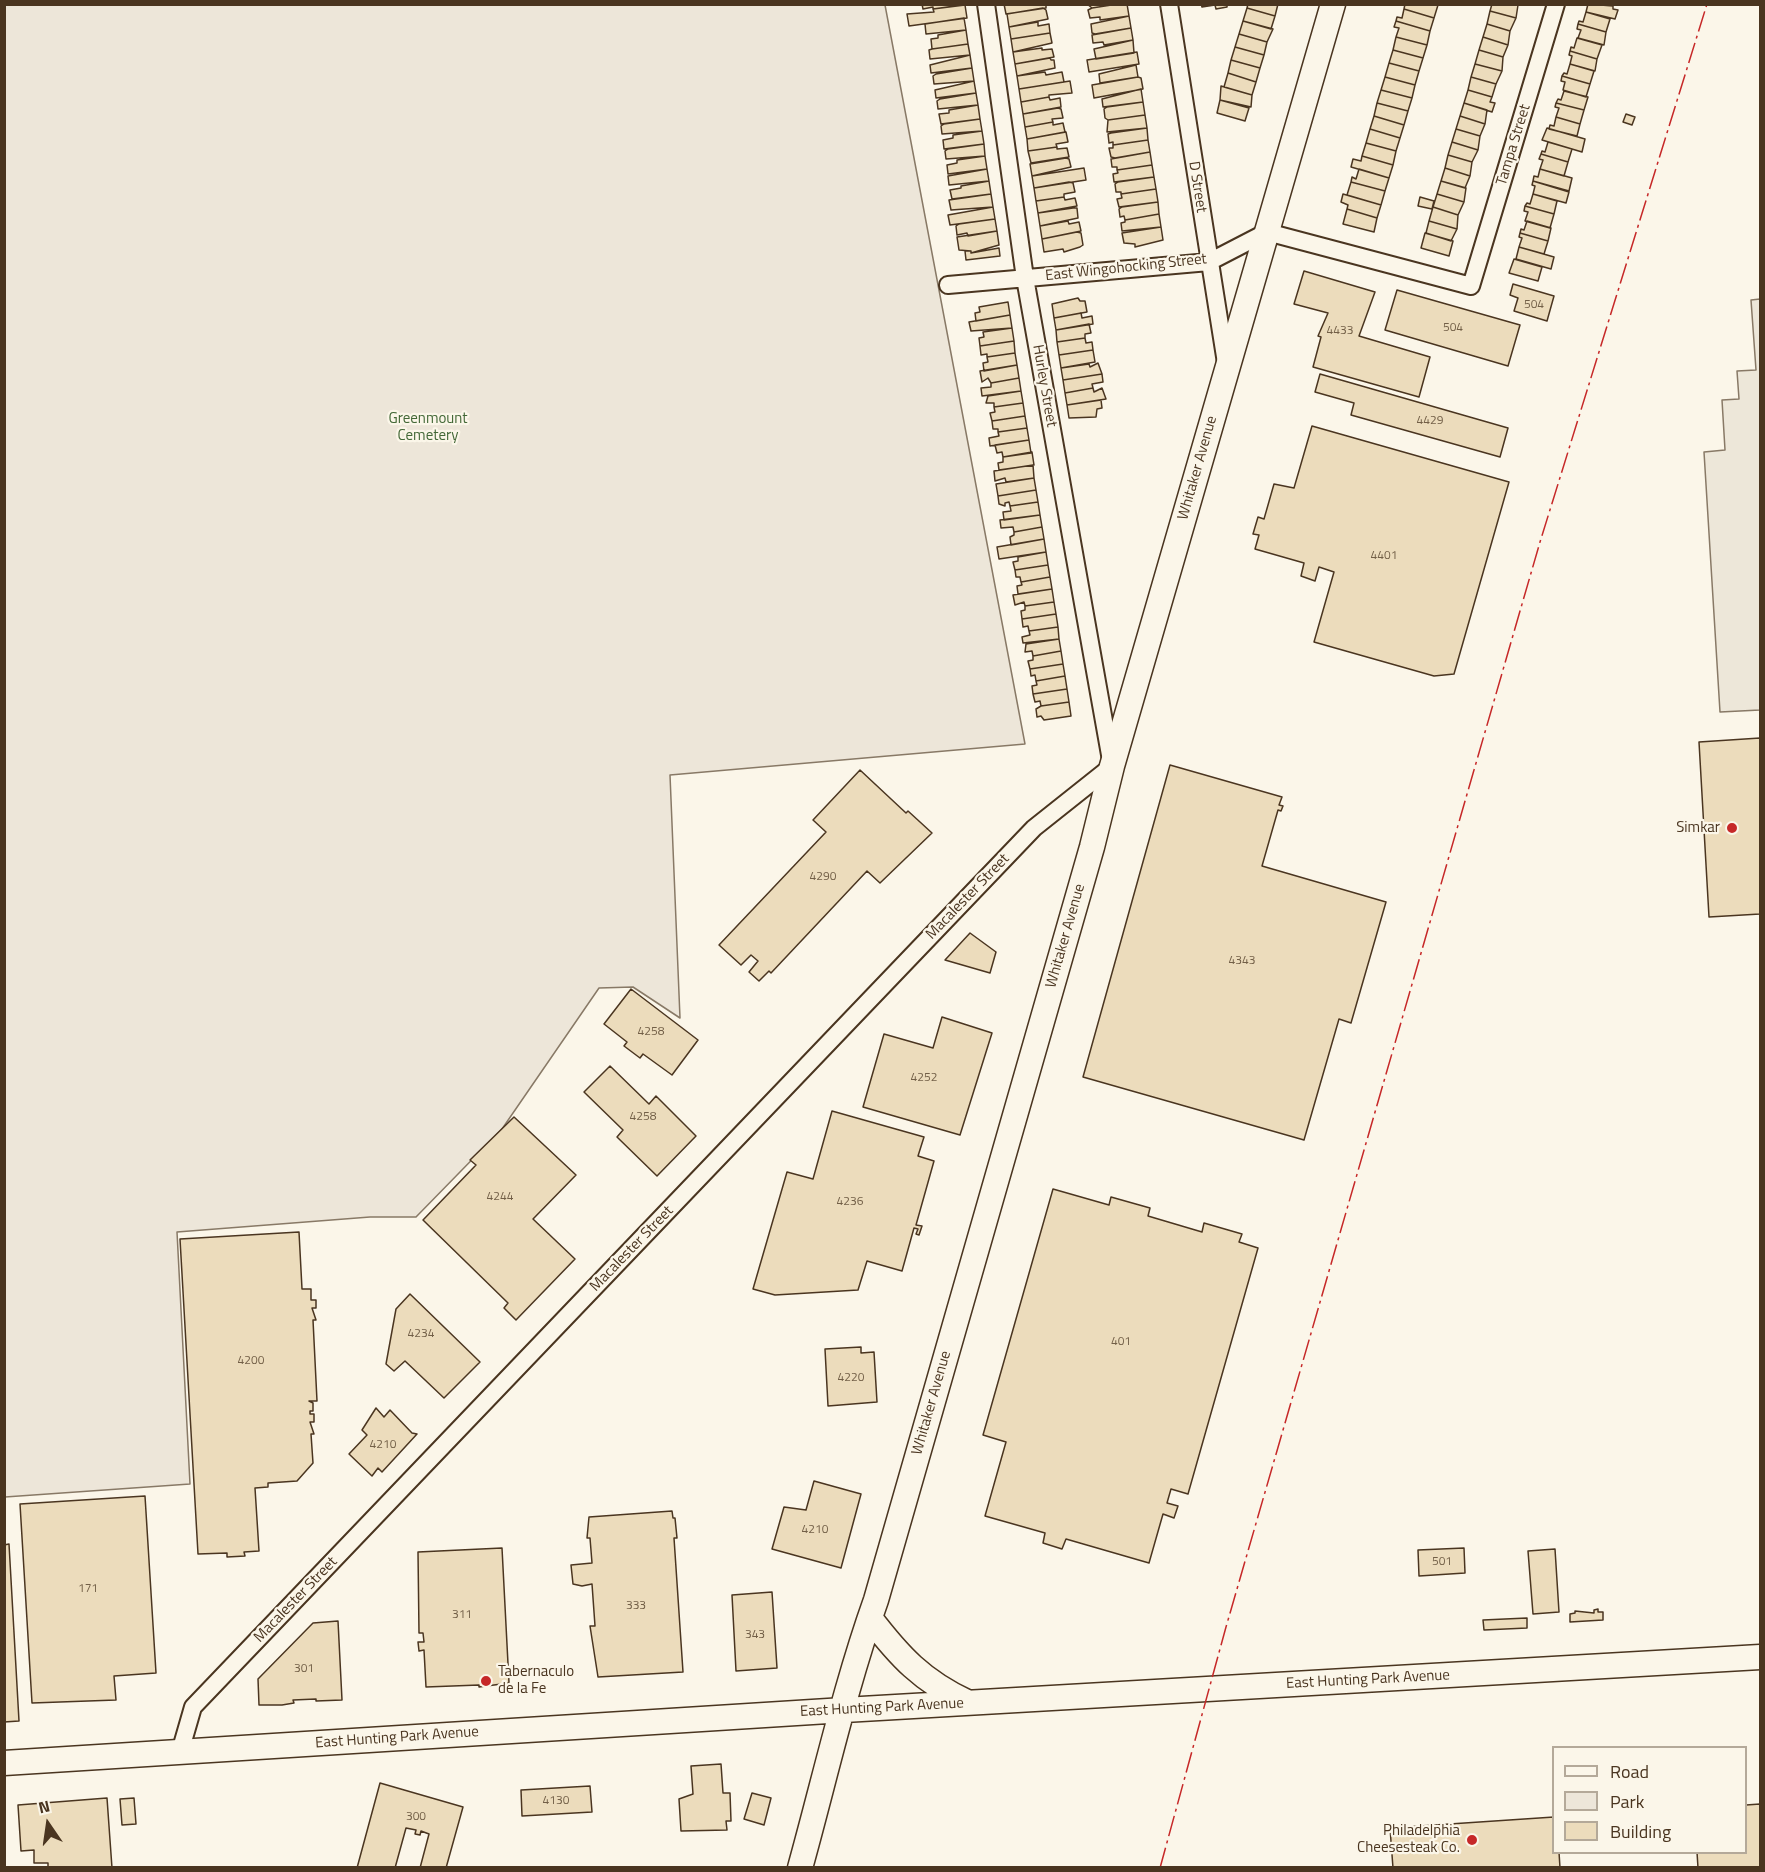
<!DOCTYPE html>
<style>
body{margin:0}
#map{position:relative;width:1765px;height:1872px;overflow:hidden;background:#fbf6e9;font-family:"Titillium Web",sans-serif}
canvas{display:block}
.frame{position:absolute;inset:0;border:6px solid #4a3520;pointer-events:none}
.legend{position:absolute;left:1552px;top:1746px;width:195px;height:108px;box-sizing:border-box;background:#fbf6e9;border:2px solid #b4a999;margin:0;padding:8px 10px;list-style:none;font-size:18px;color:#4a3520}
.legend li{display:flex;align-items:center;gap:12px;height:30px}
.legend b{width:30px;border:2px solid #b4a999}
.north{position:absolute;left:18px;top:1794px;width:60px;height:60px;-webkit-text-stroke:4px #fbf6e9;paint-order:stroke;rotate:347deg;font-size:16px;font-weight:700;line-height:24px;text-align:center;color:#4a3520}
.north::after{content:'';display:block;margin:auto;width:21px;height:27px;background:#4a3520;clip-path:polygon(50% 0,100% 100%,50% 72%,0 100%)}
</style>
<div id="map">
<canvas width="1765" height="1872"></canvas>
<div class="frame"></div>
<ul class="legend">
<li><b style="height:8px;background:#fbf6e9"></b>Road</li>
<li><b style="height:16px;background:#ede6d9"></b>Park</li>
<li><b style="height:16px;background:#ecdcbc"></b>Building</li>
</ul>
<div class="north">N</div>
</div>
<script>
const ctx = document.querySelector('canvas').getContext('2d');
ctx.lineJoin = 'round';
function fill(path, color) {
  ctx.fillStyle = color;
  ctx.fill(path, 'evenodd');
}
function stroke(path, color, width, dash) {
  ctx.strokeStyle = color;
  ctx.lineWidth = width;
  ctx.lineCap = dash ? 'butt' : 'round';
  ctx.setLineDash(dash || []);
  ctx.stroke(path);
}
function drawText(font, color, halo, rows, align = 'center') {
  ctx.font = font + ' "Titillium Web",sans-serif';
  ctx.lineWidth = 4.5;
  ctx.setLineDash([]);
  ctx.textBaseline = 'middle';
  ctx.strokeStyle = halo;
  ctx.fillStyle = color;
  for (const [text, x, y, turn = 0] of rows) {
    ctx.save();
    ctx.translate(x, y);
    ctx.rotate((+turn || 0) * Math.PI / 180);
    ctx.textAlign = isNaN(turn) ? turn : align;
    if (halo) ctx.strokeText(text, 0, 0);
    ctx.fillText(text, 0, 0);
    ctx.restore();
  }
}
const green = new Path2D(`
 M5,5H885L1025,744L670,775L680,1018L633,987L599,988L502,1129L416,1217H370L177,1232L190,1484L5,1497Z`);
fill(green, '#ede6d9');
stroke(green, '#887966', 1.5);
const parking = new Path2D(`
 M1760,299V710L1720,712L1704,452L1725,450L1722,400L1739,399L1737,371L1756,370L1751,300Z`);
fill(parking, '#ede7d9');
stroke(parking, '#887966', 1.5);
const building = new Path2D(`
 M922,4H962V5L933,9V7L923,9Z
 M1004,4H1046V8L1006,14Z
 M1087,4H1118L1092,8Z
 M1118,4H1127L1129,16L1100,20V17L1090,18L1088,10L1092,8Z
 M1201,4H1227V7L1216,9L1215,5L1202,7Z
 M1248,4H1278L1275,16L1247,8Z
 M1405,4H1436L1438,5L1434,18L1404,9Z
 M1492,4L1518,5L1516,18L1490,11Z
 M1588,4L1613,6V9L1618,10L1615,19L1586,12Z
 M965,5L967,18L909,26L907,14L934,12L933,9Z
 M1043,8L1046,10L1048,19L1009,27L1007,14Z
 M1247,8L1275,16L1271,29L1243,21Z
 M1404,9L1434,18L1430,31L1396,21L1397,17L1402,18Z
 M1490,11L1516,18L1510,31L1487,24Z
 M1586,12L1610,19L1606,32L1578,24L1579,21L1583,22Z
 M1129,16L1131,28L1095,34L1092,33L1091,24Z
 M964,18L966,30L926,34L925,24Z
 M1243,21L1273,29L1267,42L1239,34Z
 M1396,21L1430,31L1427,45L1396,37L1399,28L1394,27Z
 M1038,22V26L1049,24L1050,33L1011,39L1009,27Z
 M1487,24L1510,31L1508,45L1483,37Z
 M1578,24L1606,32L1604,45L1578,38L1581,30L1577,29Z
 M1131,28L1133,40L1104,45L1103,42L1093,43L1092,35Z
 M966,30L968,44L932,49L931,39L938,38V35Z
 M1050,33L1052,43L1013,52L1011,39Z
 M1239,34L1267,42L1264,55L1235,47Z
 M1396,37L1427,45L1423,58L1393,50Z
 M1483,37L1508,45L1503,57L1479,50Z
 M1577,38L1602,45L1597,59L1570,51L1571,47L1574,48Z
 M1133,40L1134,53L1096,59L1094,49Z
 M968,44L970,55L930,59L929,50L932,49Z
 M1235,47L1264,55L1260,68L1231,60Z
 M1042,48V50L1052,49L1054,57L1015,64L1013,52Z
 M1393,50L1423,58L1419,71L1389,63Z
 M1479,50L1503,57L1502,71L1475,64Z
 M1570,51L1597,59L1595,71L1570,64L1572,56L1569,55Z
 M1137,52L1139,64L1089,72L1087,60Z
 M970,55L972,68L931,73L930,65Z
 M1050,58L1051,60H1054L1055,68L1017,76L1015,64Z
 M1231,60L1260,68L1256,82L1228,73Z
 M1389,63L1419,71L1415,85L1385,77Z
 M1475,64L1502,71L1496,84L1471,77Z
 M1570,64L1594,71L1590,84L1562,76L1564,73L1567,74Z
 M1136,65L1138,77L1100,83L1099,74Z
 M972,68L974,81L934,84L933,76L936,74Z
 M1045,72L1046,75L1062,72L1064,82L1019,89L1017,76Z
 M1228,73L1256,82L1252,95L1224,87Z
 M1562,76L1590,84L1586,97L1563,90L1565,82L1561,81Z
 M1138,77L1141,78L1143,89L1094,98L1092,85Z
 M1385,77L1415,85L1412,98L1381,90Z
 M1471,77L1496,84L1492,97L1468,90Z
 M974,81L976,93L936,98L935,90Z
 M1070,81L1072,93L1049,95V97L1021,102L1019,89Z
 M1221,86L1252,95L1251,107L1220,100Z
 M1141,89L1143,102L1103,107L1102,99Z
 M1381,90L1412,98L1408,111L1377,103Z
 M1468,90L1492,97L1490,102L1495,103L1492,112L1464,103Z
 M1564,91L1588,97L1584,110L1556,103L1558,99L1561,100Z
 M976,93L978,105L938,109L937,101L940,99Z
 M1049,97L1050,100L1060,98L1061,107L1023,114L1021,102Z
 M1220,100L1249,108L1245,121L1217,113Z
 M1143,102L1145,115L1108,120L1105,118L1104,109L1107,107Z
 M1377,103L1408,111L1404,125L1374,116Z
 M1464,103L1487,110L1485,124L1460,116Z
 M1556,103L1584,110L1580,124L1556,117L1559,108L1555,107Z
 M978,105L980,119L941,124L939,114L949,113V110Z
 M1058,108L1061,109L1063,118L1052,119L1053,122L1025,127L1023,114Z
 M1626,114L1635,117L1632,125L1623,122Z
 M1145,115L1147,128L1107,132L1108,120Z
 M1374,116L1404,125L1400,138L1370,129Z
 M1460,116L1485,124L1480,136L1456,129Z
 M1556,117L1580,124L1577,136L1549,129L1550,125L1554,126Z
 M980,119L982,131L942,134L941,126L944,124Z
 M1053,122V125L1063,123L1065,132L1027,139L1025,127Z
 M1147,128L1148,140L1113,145V142L1109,143L1108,134L1111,133Z
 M1547,128L1585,139L1582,152L1542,140Z
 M1370,129L1400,138L1396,151L1366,143Z
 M1456,129L1480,136L1478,150L1452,142Z
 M982,131L984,144L944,149L943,140L953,138V135Z
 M1066,132L1068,142L1056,144L1057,147L1028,151L1027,139Z
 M1148,140L1150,152L1115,158L1111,157L1109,148H1113V145Z
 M1452,142L1478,150L1472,162L1448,155Z
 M1548,142L1572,149L1568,162L1541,154L1542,151L1545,152Z
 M1366,143L1396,151L1393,165L1362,156Z
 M984,144L985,156L946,159L945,151L948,149Z
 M1057,147V149L1067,148L1069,157L1031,163L1028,151Z
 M1150,152L1152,165L1117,170V167H1112L1111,159Z
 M1541,154L1568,162L1564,176L1540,169L1543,160L1539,159Z
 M1448,155L1472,162L1470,176L1445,168Z
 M985,156L987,169L948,174L947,165L957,163V160Z
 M1362,156L1393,165L1389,178L1351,167L1353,159L1361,161Z
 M1066,158L1069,159L1071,167L1032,176L1030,164Z
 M1152,165L1154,177L1114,182L1113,174L1118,173L1117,170Z
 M1084,168L1086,180L1034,188L1032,176Z
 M1445,168L1470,176L1465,188L1441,181Z
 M987,169L989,181L949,185L948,176Z
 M1359,169L1389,178L1385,191L1351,182L1352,177L1356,179Z
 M1540,169L1572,178L1569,191L1533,181L1534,176L1538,177Z
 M1154,177L1156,189L1121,194V192H1116L1115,184L1118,182Z
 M989,181L991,194L952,199L950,190L961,188V186Z
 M1441,181L1466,188L1464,202L1437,194Z
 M1533,181L1569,192L1566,203L1533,194L1535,186L1532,185Z
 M1069,182L1073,183L1075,192L1064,194V197L1036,201L1034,188Z
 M1351,182L1385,191L1381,205L1347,195Z
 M1156,189L1158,202L1119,207L1117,199L1122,198L1121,194Z
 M991,194L993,207L951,210L949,200Z
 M1343,194L1381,205L1377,218L1347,209L1348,205L1341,202Z
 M1437,194L1464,202L1458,215L1433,207Z
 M1533,194L1557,201L1554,214L1525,206L1527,203L1530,204Z
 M1064,197L1065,200L1075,198L1077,206L1038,213L1036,201Z
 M1420,197L1434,201L1432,209L1418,206Z
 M1158,202L1159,214L1125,220L1124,216L1120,217L1119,209L1122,207Z
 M1525,206L1554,214L1550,228L1525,221L1528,212L1524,211Z
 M993,207L995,219L950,225L948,215Z
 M1433,207L1458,215L1457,229L1429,221Z
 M1073,208H1077L1078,218L1040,226L1038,213Z
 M1347,209L1377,218L1374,232L1343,224Z
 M1159,214L1161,227L1122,231L1121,223L1125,222V220Z
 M995,219L997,231L968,236L967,233L957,235L956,226L959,224Z
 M1068,221L1069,224L1079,222L1081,231L1042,239L1040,226Z
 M1429,221L1457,229L1451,241L1426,233Z
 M1527,221L1551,228L1548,241L1520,233L1521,229L1524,230Z
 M1161,227L1163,240L1135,247V244L1124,243L1122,233Z
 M997,231L999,245L971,253V251L959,250L957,237Z
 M1077,232L1081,233L1083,245L1080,247L1064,252L1063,249L1044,252L1042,239Z
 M1425,233L1453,241L1449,256L1421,248Z
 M1520,233L1548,241L1544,254L1519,247L1522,238L1519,237Z
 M1519,247L1554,257L1551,269L1516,259Z
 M999,248L1000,256L966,260L965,251H971V253Z
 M1514,259L1542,267L1538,281L1509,273Z
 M1304,271L1375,292L1359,336L1430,357L1419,397L1313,367L1321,337L1318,336L1328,313L1294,304Z
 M1513,284L1554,296L1547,321L1514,311L1518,298L1510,295Z
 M1397,290L1520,325L1508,366L1385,330Z
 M1078,298L1080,301H1085L1087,312L1054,318L1052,304Z
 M1008,302L1010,315L976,321L975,313L980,312L979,307Z
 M1081,313L1082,318L1092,316L1093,324L1056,330L1054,318Z
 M1010,315L1012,328L971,331L969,322Z
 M1089,324L1091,333L1085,334V338L1057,342L1056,330Z
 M1012,328L1014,341L980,346L979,338L984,337L983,332Z
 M1085,338L1086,343L1092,342L1093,350L1059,355L1057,342Z
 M1014,341L1015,353L987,357V354L981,355L980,346Z
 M1093,350L1095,362L1061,368L1059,355Z
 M1015,353L1017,365L984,371L983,363L988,362L987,357Z
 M1098,363L1102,374L1063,380L1061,368L1089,364L1090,367Z
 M1017,365L1019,378L991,383L988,378L982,382L980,371Z
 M1102,374L1103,382L1092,384L1093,388L1065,393L1063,380Z
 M1320,374L1508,428L1500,457L1351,415L1354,403L1315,392Z
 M1019,378L1021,391L982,396L981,388L991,387V383Z
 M1093,388L1094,392L1102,388L1106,399L1067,405L1065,393Z
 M1021,391L1023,403L994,407V403H986L988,396Z
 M1101,400L1102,408L1097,409L1096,417L1069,418L1067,405Z
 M1023,403L1025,416L992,421L990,413L995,412L994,407Z
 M1025,416L1027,428L998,432V429H993L992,421Z
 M1312,426L1509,482L1454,674L1434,676L1314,642L1334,572L1319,567L1315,581L1301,576L1304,563L1255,549L1259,535L1253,534L1258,517L1264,519L1274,484L1294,488Z
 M1027,428L1029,440L990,446L989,438L999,436L998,432Z
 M1029,440L1031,453L1003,457L1002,452L997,453L995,445Z
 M1032,452L1034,465L999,470L998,463L1003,462V457Z
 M1033,465L1034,478L1006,482L1005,478L995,481L994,471Z
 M1034,478L1036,490L998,496L996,484Z
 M1036,490L1038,502L1010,506L1009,502L1005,503V506L999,504L998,496Z
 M1038,502L1040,515L1004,520L1003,512L1011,511L1010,506Z
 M1040,515L1042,527L1014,532L1013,527L1001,528L1000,520Z
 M1042,527L1044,539L1011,545L1010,537L1014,535V532Z
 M1044,539L1046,552L999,559L997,547Z
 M1046,552L1048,565L1015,570L1013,562L1018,561V557Z
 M1048,565L1050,577L1021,582L1020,577H1016L1015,570Z
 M1050,577L1052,589L1018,594L1017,586L1022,585L1021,582Z
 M1052,589L1054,602L1025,606L1024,602L1015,605L1013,595Z
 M1054,602L1056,614L1022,619L1021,611L1025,610V606Z
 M1056,614L1058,627L1029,631L1028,626L1023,627L1022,619Z
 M1058,627L1059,639L1023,643L1022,637L1030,635L1029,631Z
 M1059,639L1061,651L1033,656L1032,651L1025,652L1026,644Z
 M1061,651L1063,664L1030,669L1028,661L1033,660V656Z
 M1063,664L1065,676L1036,681L1035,675L1031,676L1030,669Z
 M1065,676L1067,689L1033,694L1032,686L1037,685L1036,681Z
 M1067,689L1069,702L1041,706L1040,701L1035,702L1033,694Z
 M1069,702L1071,716L1044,720L1041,716L1037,717L1036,709L1041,706Z
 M1760,738V914L1709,917L1699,742Z
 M1170,765L1282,797L1279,805L1283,806L1281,811L1278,810L1262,866L1386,902L1351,1023L1339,1019L1304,1140L1083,1077Z
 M860,770L906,813L908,811L932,833L880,883L867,871L771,973L769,971L759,981L749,972L758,961L751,955L741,965L719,945L826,832L813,820Z
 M970,933L996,952L990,973L945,960Z
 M631,989L698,1040L672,1075L643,1054L640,1058L624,1046L627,1042L604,1024Z
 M942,1017L992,1033L960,1135L863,1107L884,1034L933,1048Z
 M610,1066L649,1104L656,1096L696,1136L657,1176L617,1137L623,1130L584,1092Z
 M832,1111L924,1137L918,1156L934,1161L916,1225L922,1226L919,1235L916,1234L918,1229L914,1228L902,1271L867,1261L858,1290L775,1295L753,1289L787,1172L813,1179Z
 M514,1117L576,1175L533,1219L575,1259L516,1320L504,1308L508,1303L423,1220L476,1165L470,1160Z
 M1053,1189L1109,1205L1111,1197L1150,1208L1148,1216L1202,1232L1204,1223L1242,1234L1239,1242L1258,1248L1188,1494L1171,1489L1167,1503L1178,1506L1174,1518L1163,1514L1149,1563L1066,1539L1062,1549L1043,1543L1045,1533L985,1516L1006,1442L983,1435Z
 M299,1232L302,1289H311V1300H316V1308H312L316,1320H313L317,1401H309L313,1403V1411H310V1414H314V1422H310L314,1434H311L313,1463L297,1481L268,1483V1487L255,1488L259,1551L244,1552L245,1556L227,1557V1553L198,1554L180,1239Z
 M410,1294L480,1362L444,1398L405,1361L394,1371L386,1364L396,1309Z
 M861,1347V1353L874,1352L877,1402L828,1406L825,1349Z
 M376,1408L384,1417L390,1410L412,1433L417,1434L382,1472L378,1468L372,1476L349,1454L367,1435L362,1430Z
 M814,1481L861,1494L841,1568L772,1549L784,1507L806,1510Z
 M145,1496L156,1673L114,1676L116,1700L32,1703L20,1504Z
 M672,1511L673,1518H675L677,1538H674L683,1672L598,1677L590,1626H595L592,1584L582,1586L573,1584L571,1565L592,1563L590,1538H587L589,1517Z
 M9,1544L19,1721L4,1722V1545Z
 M502,1548L509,1683L479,1687V1685L426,1687L424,1650L419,1651L418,1642H424L423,1633H419L418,1552Z
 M1464,1548L1465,1573L1419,1576L1418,1550Z
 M1555,1549L1559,1612L1533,1614L1528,1551Z
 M772,1592L777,1668L736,1671L732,1595Z
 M1598,1609V1612H1603V1620L1570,1622V1614L1575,1613V1611L1594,1613V1610Z
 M1527,1618V1628L1484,1630L1483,1620Z
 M338,1621L342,1700L316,1701V1699L293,1700L294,1703L282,1705H259L258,1679L313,1623Z
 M721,1764L723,1793H730L731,1821H726L727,1830L681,1831L679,1799L693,1794L691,1766Z
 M380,1783L463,1807L446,1868H420L429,1834L421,1831L420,1835L415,1834L416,1830L406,1828L395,1868H357Z
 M590,1786L592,1812L522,1816L521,1790Z
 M752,1793L771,1798L764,1825L744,1819Z
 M107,1798L112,1868H48V1863H34V1850L21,1851L18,1805Z
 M134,1798L136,1824L122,1825L120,1799Z
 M1760,1804V1868H1698L1697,1852H1746V1805Z
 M1554,1817V1852H1559L1560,1868H1393L1390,1828Z`);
fill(building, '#ecdcbc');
stroke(building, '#4a3520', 1.5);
const street = new Path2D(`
 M1169,4L1226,363
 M948,285L1209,262L1267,232L1471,286L1556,4
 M180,1752L193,1707L1034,828L1112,766L1025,278L986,4`);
const secondary = new Path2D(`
 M870,1618C899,1656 922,1681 967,1702
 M4,1763L844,1710L1760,1657
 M800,1868C825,1778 845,1687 876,1600L1092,847L1112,766L1333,4`);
stroke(street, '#4a3520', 20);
stroke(secondary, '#4a3520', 27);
stroke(street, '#fbf6e9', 16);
stroke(secondary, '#fbf6e9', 24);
stroke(new Path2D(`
 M1160,1868L1226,1627L1540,542L1707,4`), '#c62828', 1.5, [21, 4.5, 3, 4.5]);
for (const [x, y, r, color] of [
 [1732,828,6,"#c62828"],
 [486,1681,6,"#c62828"],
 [1472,1840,6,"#c62828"]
]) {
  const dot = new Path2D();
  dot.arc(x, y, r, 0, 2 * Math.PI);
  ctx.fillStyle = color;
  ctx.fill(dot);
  stroke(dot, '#fbf6e9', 2);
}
drawText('12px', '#725f47', null, [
 ["504",1534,305],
 ["504",1453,328],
 ["4433",1340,331],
 ["4429",1430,421],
 ["4401",1384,556],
 ["4290",823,877],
 ["4343",1242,961],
 ["4258",651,1032],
 ["4252",924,1078],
 ["4258",643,1117],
 ["4244",500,1197],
 ["4236",850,1202],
 ["4234",421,1334],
 ["401",1121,1342],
 ["4200",251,1361],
 ["4220",851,1378],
 ["4210",383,1445],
 ["4210",815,1530],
 ["501",1442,1562],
 ["171",88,1589],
 ["333",636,1606],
 ["311",462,1615],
 ["343",755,1635],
 ["301",304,1669],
 ["4130",556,1801],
 ["300",416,1817]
]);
drawText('15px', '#4a3520', '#fbf6e9', [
 ["Tampa Street",1514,145,-73],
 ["D Street",1197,187,81],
 ["East Wingohocking Street",1126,268,-6],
 ["Hurley Street",1044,386,80],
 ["Whitaker Avenue",1198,468,-74],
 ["Macalester Street",968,897,-46],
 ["Whitaker Avenue",1066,936,-74],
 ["Macalester Street",632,1249,-46],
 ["Whitaker Avenue",932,1403,-74],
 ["Macalester Street",296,1600,-46],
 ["East Hunting Park Avenue",1368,1680,-3],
 ["East Hunting Park Avenue",882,1708,-3],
 ["East Hunting Park Avenue",397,1738,-4]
]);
drawText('15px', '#436837', '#fbf6e9', [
 ["Greenmount",428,419],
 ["Cemetery",428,436]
]);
drawText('15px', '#4a3520', '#fbf6e9', [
 ["Simkar",1720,828],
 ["Tabernaculo",498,1672,"left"],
 ["de la Fe",498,1689,"left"],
 ["Philadelphia",1460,1831],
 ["Cheesesteak Co.",1460,1848]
], 'right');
</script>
